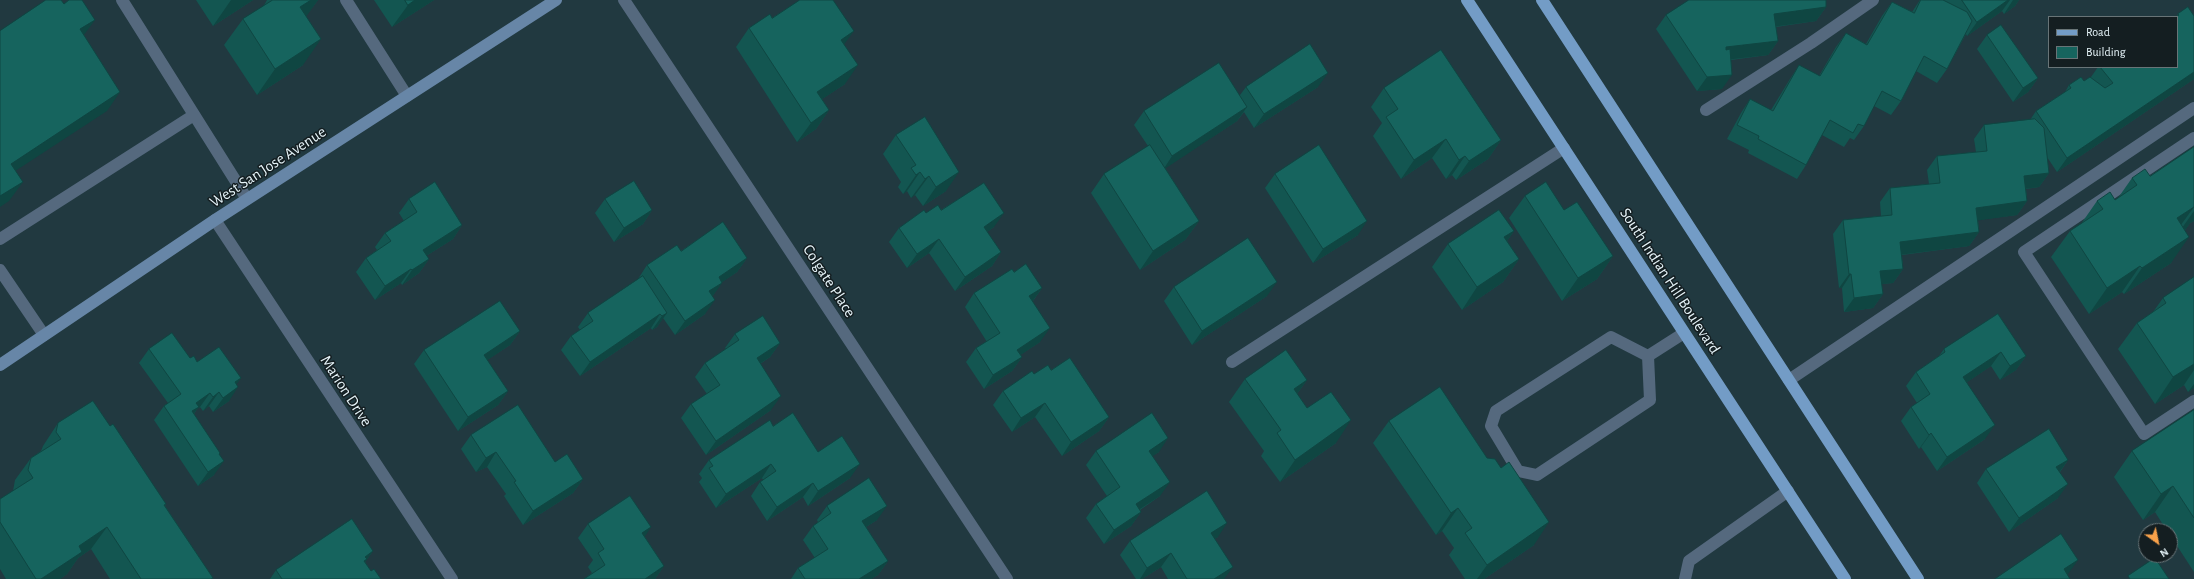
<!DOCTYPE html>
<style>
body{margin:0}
#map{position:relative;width:2194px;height:579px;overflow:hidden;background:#213940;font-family:"Alegreya Sans",sans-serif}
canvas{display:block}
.legend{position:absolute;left:2048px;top:16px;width:130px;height:52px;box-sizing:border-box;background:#141e21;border:1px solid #687477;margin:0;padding:5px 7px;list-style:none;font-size:12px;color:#e6f4f9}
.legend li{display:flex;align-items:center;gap:8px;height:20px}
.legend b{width:20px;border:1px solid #687477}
.north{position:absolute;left:2138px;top:523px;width:40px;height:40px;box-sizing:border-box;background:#141e21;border:1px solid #687477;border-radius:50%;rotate:147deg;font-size:11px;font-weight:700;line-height:16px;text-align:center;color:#e6f4f9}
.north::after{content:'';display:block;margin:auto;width:14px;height:18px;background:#f8a14a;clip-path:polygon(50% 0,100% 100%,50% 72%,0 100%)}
</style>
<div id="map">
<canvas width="2194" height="579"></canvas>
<ul class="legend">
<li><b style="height:5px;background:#739cc6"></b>Road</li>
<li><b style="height:11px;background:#16645e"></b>Building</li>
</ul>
<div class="north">N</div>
</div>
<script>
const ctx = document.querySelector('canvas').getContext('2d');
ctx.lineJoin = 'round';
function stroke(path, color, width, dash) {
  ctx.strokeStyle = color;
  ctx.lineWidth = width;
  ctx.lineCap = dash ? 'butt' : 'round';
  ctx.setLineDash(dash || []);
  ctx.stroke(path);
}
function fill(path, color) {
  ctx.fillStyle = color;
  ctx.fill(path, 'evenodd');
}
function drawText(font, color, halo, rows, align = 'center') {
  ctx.font = font + ' "Alegreya Sans",sans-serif';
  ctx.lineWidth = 3;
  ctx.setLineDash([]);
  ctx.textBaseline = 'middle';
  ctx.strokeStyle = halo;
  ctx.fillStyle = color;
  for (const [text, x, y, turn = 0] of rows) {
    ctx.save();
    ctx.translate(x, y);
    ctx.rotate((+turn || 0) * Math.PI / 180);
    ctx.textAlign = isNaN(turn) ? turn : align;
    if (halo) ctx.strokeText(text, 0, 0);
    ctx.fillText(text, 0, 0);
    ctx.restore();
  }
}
stroke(new Path2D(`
 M122,0L247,199
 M346,0L407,96
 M2194,138L2024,252L2144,434L2194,401
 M0,239L194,115
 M0,270L44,335
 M1648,356L1650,400L1537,475L1518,471L1491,426L1496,411L1611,337L1648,356L1684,333
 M1232,362L1564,148
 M1685,579L1689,561L1788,491`), '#55697e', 12);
stroke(new Path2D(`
 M624,0L1007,579
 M1706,110L1811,43L1873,0
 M215,220L452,579
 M1789,380L2194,108`), '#55697e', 12);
stroke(new Path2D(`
 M0,365L215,220L556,0`), '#6786a7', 12);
stroke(new Path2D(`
 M1467,0L1845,579
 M1542,0L1918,579`), '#739cc6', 12);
fill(new Path2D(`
 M196,0H253L213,26Z
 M267,0H318L306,16L303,65L257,95L224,45L243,19L263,7Z
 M374,0H434L392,27Z
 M1920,0H2019L2015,6L2004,14L2002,11L1967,36L1966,34L1947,69L1937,83L1916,71L1901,101L1891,115L1874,106L1864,126L1854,140L1850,138L1844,147L1822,135L1806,165L1797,179L1748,153L1749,150L1727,139L1741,113L1750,99L1771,110L1790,79L1799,65L1819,76L1836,47L1846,33L1866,44L1882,16L1892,2L1912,12Z
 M1826,7L1816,21L1776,27L1778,41L1768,55L1731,60L1722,89L1697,91L1656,29L1666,15Z
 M2188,7L2194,16V79L2057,172L2047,157L2049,173L2039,187L2026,189L2027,201L2017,215L1978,220L1979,232L1969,246L1902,255L1903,269L1893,283L1881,284L1883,294L1873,308L1844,312L1842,288H1839L1833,234L1843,220L1881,216L1880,202L1890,188L1929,184L1927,170L1937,156L1976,152L1974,139L1984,125L2030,120L2036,111L2065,92L2069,85L2081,77L2084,81L2090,77H2091L2098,67H2177V17H2176L2178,14Z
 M772,18L844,45L845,84L822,99L829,110L816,129L797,142L736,47L749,28Z
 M1987,35L2038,78L2028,92L2013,102L1977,49Z
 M1246,87H1318L1254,128L1244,112L1237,121L1165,168L1199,221L1185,240L1140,270L1091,193L1104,174L1148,146L1134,125L1144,111L1240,95Z
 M1384,88L1501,140L1488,159L1456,180L1452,175L1446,179L1432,158L1401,179L1373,136L1382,123L1371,107Z
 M896,135L946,191L923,206L915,195L911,198L907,191L903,194L898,187L901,182L883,154Z
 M2194,147V221L2190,223L2185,230L2171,263L2124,294L2122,292L2089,314L2051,257L2070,231L2081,224L2097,201L2115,200L2118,198L2132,178L2150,176Z
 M1275,174L1358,235L1313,263L1265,188Z
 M1525,196L1564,210L1613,256L1597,279L1562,301L1509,218Z
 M409,199L462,225L453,239L426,256L429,259L419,273L402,285L401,283L375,300L356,272L366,258L377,250L375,247L385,233L404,221L399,213Z
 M605,199L652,210L643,224L614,242L595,213Z
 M941,210L994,227L987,232L1001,252L992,266L955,291L929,253L907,268L889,242L899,228L926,213Z
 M1514,231L1507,241L1519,259L1503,282L1462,310L1432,267L1448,244Z
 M681,251L747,258L737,272L722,282L712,297L705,314L675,335L663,318L657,327L652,330L651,328L580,376L561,350L571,336L580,330L578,327L588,313L638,280V279L647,265Z
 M1014,272L1042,288L1033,301L1040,342L1020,355L1022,357L1012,371L984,389L966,362L976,348L987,342L965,307L974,293Z
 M2194,277V388L2188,392L2184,385L2155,404L2118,349L2137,323L2153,312L2163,298Z
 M1174,287L1267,296L1192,345L1164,301Z
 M1998,314L2026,356L2016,370L2000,380L1991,366L1967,382L1985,439L1937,471L1921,447L1919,449L1901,421L1911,407L1917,403L1906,386L1916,372L1939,356L1944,349Z
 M520,331L510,345L487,360L508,391L498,405L458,431L414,364L424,350Z
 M735,334L780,343L770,357L760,364L771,410L706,455L681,418L691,404L707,394L695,377L705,363L726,349L725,348Z
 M149,349L190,358L241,378L236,384L229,401L213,412L209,406L203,411L200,407L197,409L194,414L219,454L214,475L198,486L154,420L164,406L168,403L139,363Z
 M1051,370L1109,417L1099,431L1062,456L1035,417L1012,432L993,405L1003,391L1034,374Z
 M1245,379L1307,380L1297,394L1307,408L1336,443L1280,482L1261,456L1264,451L1229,402Z
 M2194,410V572L2170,535V531H2167L2155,512L2143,520L2114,477L2132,451Z
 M1389,421L1534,545L1484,579H1465L1449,555L1454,548L1442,531L1436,535L1373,443Z
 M58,423L110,426L166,504L165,506L213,578L212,579H110L91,549L78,558L67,574L60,579H6L0,569V499L13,491L15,480L31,458L41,451L43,446Z
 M773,426L818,452L850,478L808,506L803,497L767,521L751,496L760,482L763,480L762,478L716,508L699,482L702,478L699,474L709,460Z
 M471,435L555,462L583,479L573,493L523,525L504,496L506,494L487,467L476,472L461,449Z
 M1096,451L1159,452L1152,456L1160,496L1140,510L1141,512L1131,526L1104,544L1086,518L1096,504L1107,496L1086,465Z
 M2068,460L2060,472L2058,498L2009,532L1977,483L1986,469Z
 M827,506L877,520L866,527L888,561L878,575L871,579H791L798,568L815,558L803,540L813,526L818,522L817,520Z
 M588,524L645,537L664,566L655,579H584L592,573L588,567L593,560L578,538Z
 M1218,537L1214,539L1224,579H1168L1161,567L1142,579H1136L1120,555L1130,541Z
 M373,551L365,562L371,571L381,579H270L276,570Z`), '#135651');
fill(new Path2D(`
 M231,0H253L213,26Z
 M311,0H318L305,18L300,7Z
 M415,0H434L392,27L408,5Z
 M2008,0H2010L2002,11L1967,36L1977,22Z
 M2013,0H2019L2015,6L2004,14Z
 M1826,7L1816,21L1764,28L1774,14Z
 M95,20L81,39L80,29Z
 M854,31L840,50L841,40Z
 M321,39L303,65L257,95L275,69Z
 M1778,41L1768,55L1716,61L1726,47Z
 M858,65L845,84L804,111L817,92Z
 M2194,72V79L2057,172L2067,158Z
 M1328,73L1318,87L1254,128L1264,114Z
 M1732,75L1722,89L1697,91L1707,77Z
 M2038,78L2028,92L2013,102L2023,88Z
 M120,92L107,111L0,181L11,164Z
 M1247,107L1237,121L1163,170L1172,156Z
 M829,110L816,129L797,142L811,123Z
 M1446,139L1432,158L1401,179L1414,160Z
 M1501,140L1488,159L1456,180L1469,161Z
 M1465,156L1452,175L1446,179L1459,160Z
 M920,172L907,191L903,194L916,175Z
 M959,172L946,191L923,206L936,187Z
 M2049,173L2039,187L2015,190L2024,176Z
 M929,176L915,195L911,198L925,179Z
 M23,182L9,201L0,207V196Z
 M2027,201L2017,215L1967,222L1976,208Z
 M2194,207L2175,233L2177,218Z
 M652,210L643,224L614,242L624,228Z
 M2194,211V221L2190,223L2186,229L2177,235Z
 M1004,213L994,227L974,241L984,227Z
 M1199,221L1185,240L1140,270L1153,251Z
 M1367,221L1358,235L1313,263L1323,249Z
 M462,225L453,239L413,264L423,250Z
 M1514,231L1498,254L1504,237Z
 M1979,232L1969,246L1891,256L1900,242Z
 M2189,237L2171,263L2124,294L2142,268Z
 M939,239L929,253L907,268L917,254Z
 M1001,252L992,266L955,291L965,277Z
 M1613,256L1597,279L1562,301L1578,278Z
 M747,258L737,272L709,291L719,277Z
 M429,259L419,273L402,285L412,270Z
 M1519,259L1503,282L1462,310L1477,287Z
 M2140,266L2122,292L2089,314L2107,288Z
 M411,269L401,283L375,300L385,286Z
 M1903,269L1893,283L1870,285L1880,271Z
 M1849,274H1851L1842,288H1839Z
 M1277,282L1267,296L1192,345L1202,331Z
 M722,283L712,297L709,291Z
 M1042,288L1032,302L1029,296Z
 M1883,294L1873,308L1844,312L1854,298Z
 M715,300L705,314L675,335L685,321Z
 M667,313L657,327L652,330L662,316Z
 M660,314L651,328L580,376L590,362Z
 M1050,328L1040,342L1007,364L1017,350Z
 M520,331L510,345L474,369L484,355Z
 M780,343L770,357L747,372L757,358Z
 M2001,352L1991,366L1954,391L1963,377Z
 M2026,356L2016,370L2000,380L2010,366Z
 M1022,357L1012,371L984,389L993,375Z
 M2194,364V370L2184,385L2155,404L2173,377Z
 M241,378L231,392L238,387L229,401L213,412L235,382Z
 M1307,380L1291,402L1294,389Z
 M2194,384V388L2188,392Z
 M508,391L498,405L458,431L468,417Z
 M219,392L209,406L203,411L213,397Z
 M210,393L200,407L197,409L189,421L182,425L196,403Z
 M781,396L771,410L706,455L716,441Z
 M1045,403L1035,417L1012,432L1021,418Z
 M1109,417L1099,431L1062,456L1071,442Z
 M1351,420L1336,443L1280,482L1295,460Z
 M1995,425L1985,439L1937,471L1947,457Z
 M1931,433L1921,447L1919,449L1929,435Z
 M1168,438L1159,452L1139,465L1149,451Z
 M496,452L487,467L476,472L486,458Z
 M2068,460L2058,474L2056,467Z
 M224,461L214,475L198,486L208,472Z
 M771,464L762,478L716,508L726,494Z
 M860,464L850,478L808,506L818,491Z
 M583,479L573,493L523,525L533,511Z
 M1170,482L1160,496L1126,518L1136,504Z
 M813,483L803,497L767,521L777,507Z
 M2068,484L2058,498L2009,532L2019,518Z
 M2173,486L2155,512L2143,520L2161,494Z
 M887,506L877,520L853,535L862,521Z
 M1458,508L1442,531L1436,535L1451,513Z
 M1141,512L1131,526L1104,544L1114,530Z
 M1549,522L1534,545L1484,579H1477L1487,565Z
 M1227,523L1218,537L1201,547L1211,533Z
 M107,527L91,549L78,558L67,574L60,579H41L79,546Z
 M651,527L642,541V533Z
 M373,551L363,565L365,557Z
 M1171,553L1161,567L1142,579H1140L1147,568Z
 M2078,560L2068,574L2061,579L2064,569Z
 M888,561L878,575L871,579H859Z
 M664,566L655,579H645Z
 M1233,567L1224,579H1214Z`), '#0f4642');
const building = new Path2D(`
 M46,0H61L64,4L69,0H82L95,20L80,29L120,92L11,164L23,182L0,196V31Z
 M273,0H311L300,7L321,39L275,69L243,19Z
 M405,0H415L408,5Z
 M800,0H833L854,31L841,40L858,65L817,92L829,110L811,123L749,28L770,14L772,18Z
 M1689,0H1826V7L1774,14L1778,41L1726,47V50L1730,49L1732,75L1707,77L1666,15Z
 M1921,0H1943L1967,12L1972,21L1947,69L1924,56L1901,101L1882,91L1864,126L1858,124L1853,133L1830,120L1806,165L1758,139L1759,136L1737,125L1750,99L1773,111L1799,65L1820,76L1846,33L1867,45L1892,2L1914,13Z
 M1962,0H2008L1977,22Z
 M2188,7L2194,16V72L2067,158L2036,111L2071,88L2069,85L2081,77L2084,81L2090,77L2105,88L2113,83L2100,67H2177V17H2176L2179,15L2178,14Z
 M2001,25L2038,78L2023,88L1987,35Z
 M1310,44L1328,73L1264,114L1246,87Z
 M1441,50L1501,140L1469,161L1465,156L1459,160L1446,139L1414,160L1386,117L1398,109L1384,88Z
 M1219,63L1247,107L1172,156L1144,111Z
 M925,117L959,172L936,187L929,176L925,179L920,172L916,175L911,168L916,165L896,135Z
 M2035,119L2044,128L2049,173L2024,176L2027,201L1976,208L1979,232L1900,242L1903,269L1880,271L1883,294L1854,298L1851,274H1849L1843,220L1892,215L1890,188L1940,183L1937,156L1987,151L1984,125Z
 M1150,145L1199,221L1153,251L1104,174Z
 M1319,145L1367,221L1323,249L1275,174Z
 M2194,147V207L2177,218L2189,237L2142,268L2140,266L2107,288L2070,231L2103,209L2097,201L2110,192L2115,200L2137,185L2132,178L2145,169L2150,176Z
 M634,181L652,210L624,228L605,199Z
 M435,182L462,225L423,250L429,259L412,270L411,269L385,286L366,258L391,241L385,233L417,212L409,199Z
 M1546,182L1564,210L1577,202L1613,256L1578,278L1525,196Z
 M984,183L1004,213L984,227L1001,252L965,277L939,239L917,254L899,228L924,210L926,213L938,205L941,210Z
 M1499,210L1514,231L1504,237L1519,259L1477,287L1448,244Z
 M723,222L747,258L719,277L722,283L709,291L715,300L685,321L647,265L677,245L681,251Z
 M1248,238L1277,282L1202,331L1174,287Z
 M1026,264L1042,288L1029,296L1050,328L1017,350L1022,357L993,375L976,348L1000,333L974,293L1012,269L1014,272Z
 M643,276L667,313L662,316L660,314L590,362L571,336L593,321L588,313Z
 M2194,277V364L2173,377L2137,323L2166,303L2163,298Z
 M500,301L520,331L484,355L508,391L468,417L424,350Z
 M1998,314L2026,356L2010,366L2001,352L1963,377L1995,425L1947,457L1931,433L1929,435L1911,407L1930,394L1916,372L1945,352L1944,349Z
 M763,316L780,343L757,358L781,396L716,441L691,404L720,385L705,363L739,340L735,334Z
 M172,333L190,358L194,356L197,362L219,347L241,378L235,382L238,387L223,398L219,392L213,397L210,393L196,403L199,407L192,411L220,453L219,454L224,461L208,472L164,406L181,394L149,349Z
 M1286,350L1307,380L1294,389L1307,408L1331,392L1351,420L1295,460L1277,433L1281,430L1245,379Z
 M1070,358L1109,417L1071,442L1045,403L1021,418L1003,391L1032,371L1034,374L1048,365L1051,370Z
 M1440,387L1487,458L1495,459L1501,468L1509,462L1549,522L1487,565L1465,533L1472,528L1458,508L1451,513L1389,421Z
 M93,401L110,426L113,424L166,504L164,505L213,578L211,579H141L107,527L79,546L82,552L41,579H35H36L0,522V499L33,478L28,470L31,458L61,439L56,432L58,423Z
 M518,405L555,462L567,454L583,479L533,511L514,482L516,481L496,452L486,458L471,435Z
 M2194,410V518L2173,486L2161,494L2132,451Z
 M793,413L818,452L842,436L860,464L818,491L813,483L777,507L760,482L776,471L771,464L726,494L709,468L713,466L709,460L770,420L773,426Z
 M1152,413L1168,438L1149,451L1170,482L1136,504L1141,512L1114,530L1096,504L1120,487L1096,451Z
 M2049,429L2068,460L2056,467L2068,484L2019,518L1986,469Z
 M869,478L887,506L862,521L888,561L859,579H805L798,568L828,549L813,526L831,513L827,506Z
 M1207,491L1227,523L1211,533L1233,567L1214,579H1187L1171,553L1147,568L1130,541Z
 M630,496L651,527L642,533L664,566L645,579H584L605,565L598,553L604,549L588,524Z
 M352,519L373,551L365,557L367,559L364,561L371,571L374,569L381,579H282L276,570Z
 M2061,534L2078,560L2064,569L2070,579H1995Z
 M2155,558L2169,579H2130L2128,576Z`);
fill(building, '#16645e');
stroke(building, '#0f4642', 1);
drawText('16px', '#e6f4f9', '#141e21', [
 ["West San Jose Avenue",268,167,-33],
 ["Colgate Place",829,281,57],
 ["South Indian Hill Boulevard",1670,281,57],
 ["Marion Drive",346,391,57]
]);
</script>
